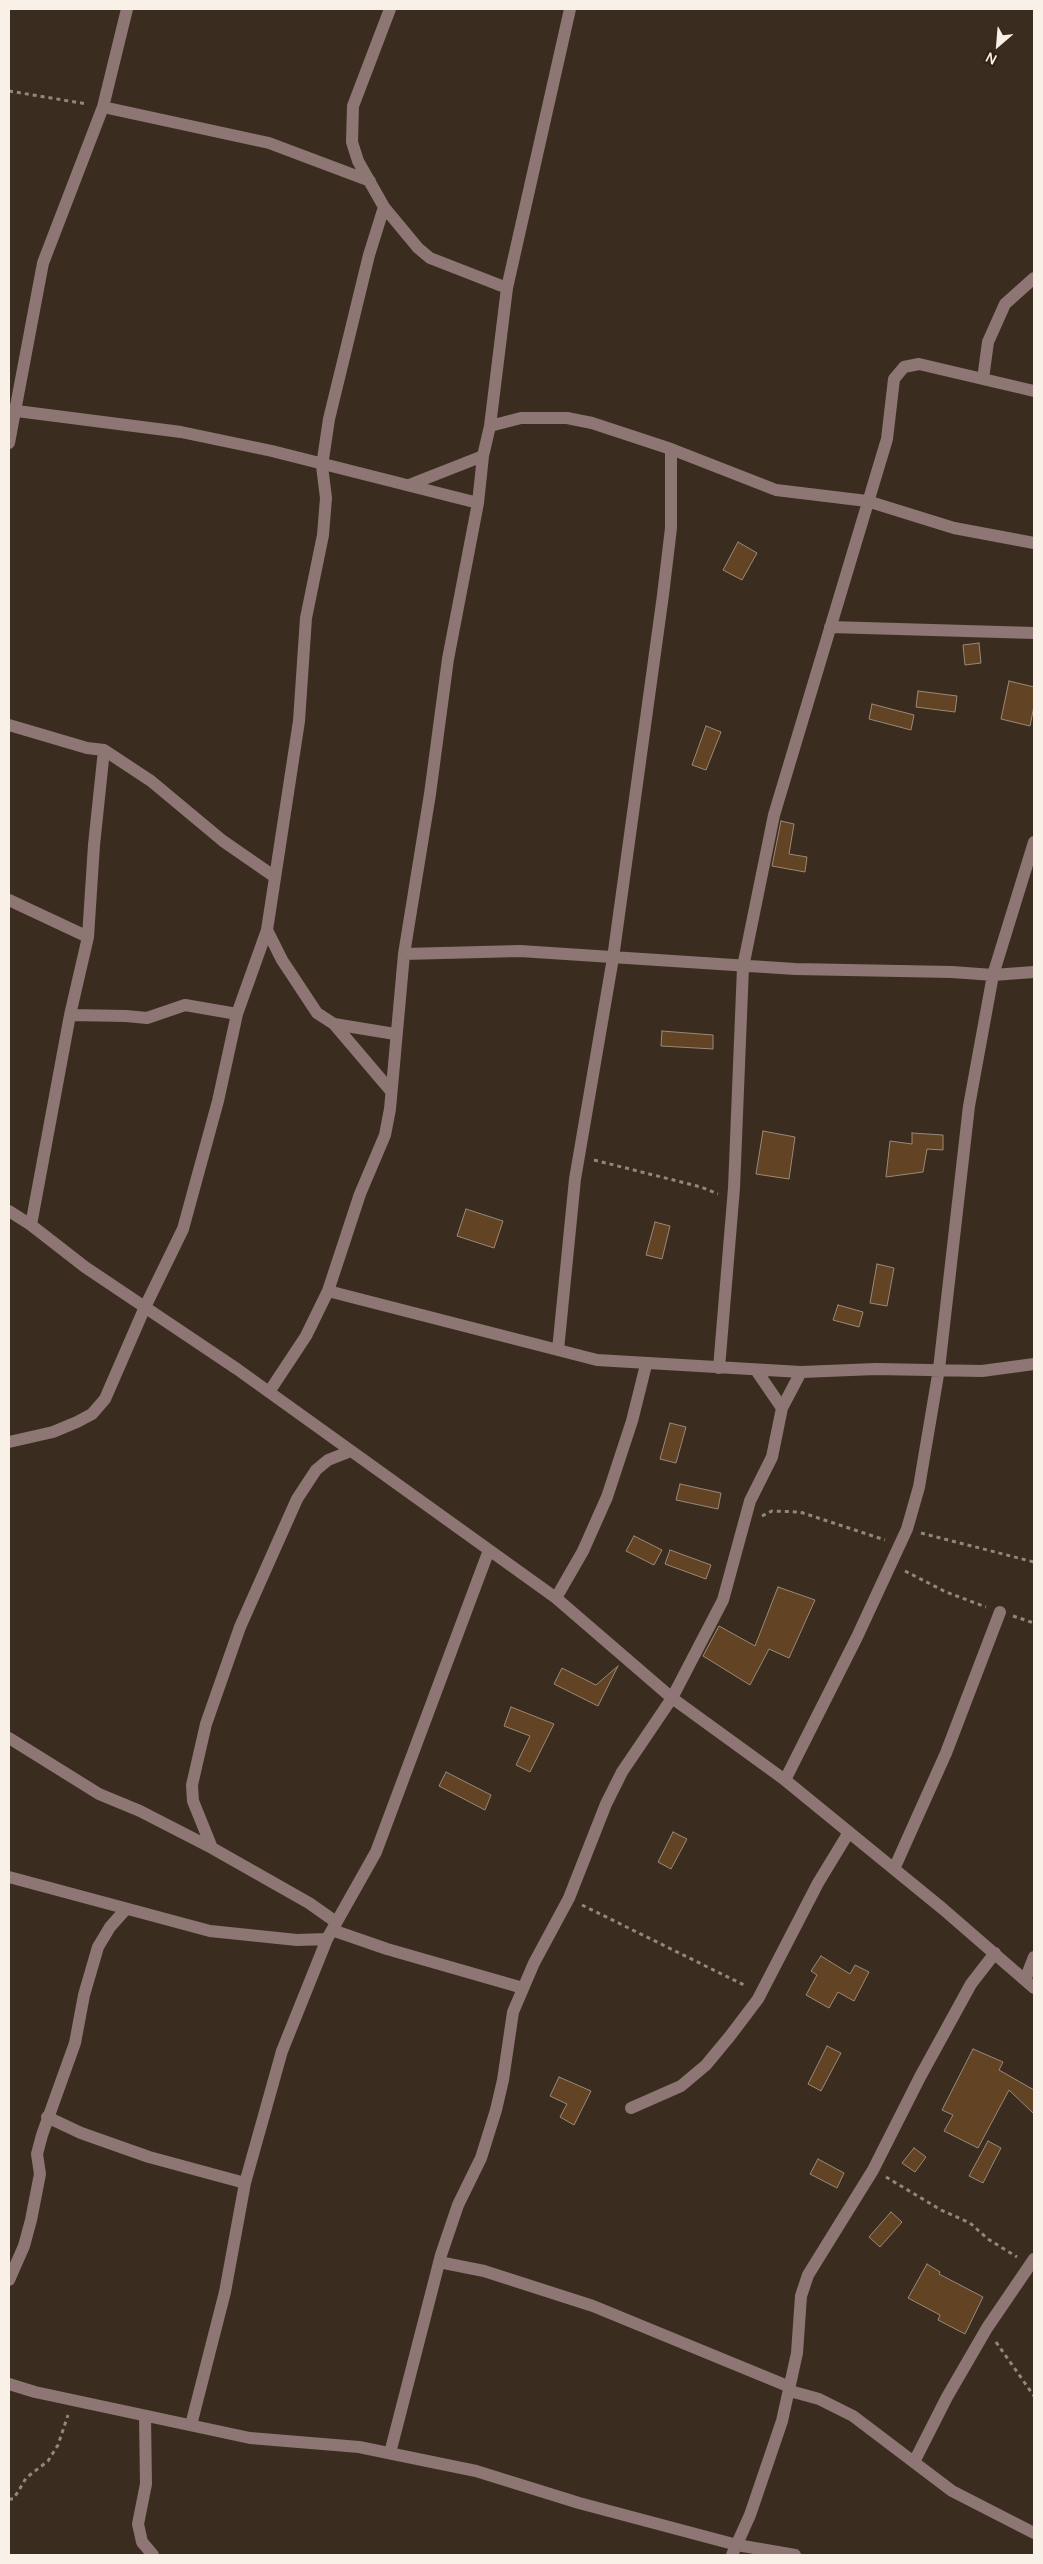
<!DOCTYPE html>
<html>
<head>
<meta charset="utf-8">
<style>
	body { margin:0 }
	#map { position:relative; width:1043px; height:2564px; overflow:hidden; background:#3a2d1f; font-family:Manrope,sans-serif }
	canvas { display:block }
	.frame { position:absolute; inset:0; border:10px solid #f9f0e7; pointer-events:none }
	.north { position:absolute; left:973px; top:20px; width:50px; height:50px; -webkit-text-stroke:4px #302315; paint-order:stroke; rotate:207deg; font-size:14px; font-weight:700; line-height:20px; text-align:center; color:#f9f0e7 }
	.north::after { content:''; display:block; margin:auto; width:18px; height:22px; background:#f9f0e7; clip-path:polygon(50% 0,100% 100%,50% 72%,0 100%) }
</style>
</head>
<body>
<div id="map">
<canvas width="1043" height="2564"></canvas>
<div class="frame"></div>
<div class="north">N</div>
</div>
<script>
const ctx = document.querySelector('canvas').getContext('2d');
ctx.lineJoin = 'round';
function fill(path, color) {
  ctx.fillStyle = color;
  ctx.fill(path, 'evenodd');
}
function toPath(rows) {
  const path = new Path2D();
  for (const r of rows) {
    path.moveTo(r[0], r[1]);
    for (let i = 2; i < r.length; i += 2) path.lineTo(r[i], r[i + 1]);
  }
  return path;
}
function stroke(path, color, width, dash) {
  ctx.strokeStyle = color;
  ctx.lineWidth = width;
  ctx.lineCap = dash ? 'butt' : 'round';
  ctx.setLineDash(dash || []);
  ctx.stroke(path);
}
const building = toPath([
	[738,542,757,553,742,580,723,570,738,542],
	[979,643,981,663,965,665,963,645,979,643],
	[1009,681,1034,687,1034,706,1030,726,1001,719,1009,681],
	[918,691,957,696,955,712,916,707,918,691],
	[872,704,914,715,911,730,869,719,872,704],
	[706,726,721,732,706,770,692,765,706,726],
	[781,821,794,824,789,854,807,857,805,872,772,866,781,821],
	[662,1031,713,1035,713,1049,661,1046,662,1031],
	[763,1131,795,1137,789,1179,756,1174,763,1131],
	[912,1133,943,1135,943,1150,927,1149,923,1172,886,1177,890,1141,912,1144,912,1133],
	[466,1209,503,1221,494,1248,457,1236,466,1209],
	[655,1222,670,1226,662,1259,646,1255,655,1222],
	[877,1264,894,1268,887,1306,870,1303,877,1264],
	[838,1305,863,1312,859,1327,833,1320,838,1305],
	[670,1423,686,1427,676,1463,660,1459,670,1423],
	[680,1484,721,1493,718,1509,676,1500,680,1484],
	[634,1536,662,1550,654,1565,626,1551,634,1536],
	[670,1550,711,1565,706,1579,665,1564,670,1550],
	[778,1587,815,1600,789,1658,769,1649,750,1685,703,1656,719,1626,755,1646,778,1587],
	[618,1666,598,1706,554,1684,562,1668,596,1685,618,1666],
	[511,1707,554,1724,530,1772,516,1765,530,1736,504,1726,511,1707],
	[446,1772,491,1795,485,1810,439,1786,446,1772],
	[673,1832,687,1839,671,1869,658,1862,673,1832],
	[821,1956,850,1974,855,1965,869,1972,854,2001,838,1992,829,2008,806,1995,817,1975,811,1971,821,1956],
	[827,2046,841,2053,821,2091,808,2084,827,2046],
	[973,2049,1003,2062,999,2070,1034,2090,1034,2114,1009,2090,978,2148,944,2131,953,2115,942,2110,973,2049],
	[559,2077,591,2091,574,2125,560,2117,567,2104,550,2096,559,2077],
	[988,2141,1001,2148,983,2183,969,2176,988,2141],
	[914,2148,926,2157,915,2172,902,2163,914,2148],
	[818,2159,844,2173,837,2188,810,2174,818,2159],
	[891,2212,902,2222,880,2247,869,2237,891,2212],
	[927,2264,940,2272,939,2274,983,2297,965,2334,938,2320,940,2315,908,2298,927,2264]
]);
fill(building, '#624323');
stroke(building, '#9a897a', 1);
stroke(toPath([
	[9,91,87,104],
	[594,1160,701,1187,718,1194],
	[762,1516,772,1511,800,1512,885,1540],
	[921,1533,1034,1562],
	[905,1571,946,1592,986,1607],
	[1013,1616,1034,1623],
	[582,1905,746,1986],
	[886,2177,941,2210,970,2223,988,2239,1017,2257],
	[996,2342,1034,2396],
	[9,2499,13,2499,18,2492,26,2478,48,2461,58,2445,68,2415]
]), '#92877b', 3, [4, 4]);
stroke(toPath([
	[390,9,353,106,352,142,358,161,384,207,418,248,430,258,507,288],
	[103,107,269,143,370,181],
	[983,379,988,342,1005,304,1034,278],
	[9,410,181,432,272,451,478,503],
	[490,426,521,418,567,418,592,423,671,449,776,490,867,501,954,528,1034,543],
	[9,443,43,263,103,107,127,9],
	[409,485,483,456],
	[830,627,1034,633],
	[9,725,87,748,104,750,151,781,223,841,275,877],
	[9,900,88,937],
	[267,930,282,960,317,1013,334,1024,395,1034],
	[404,954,520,951,795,969,952,972,993,975,1034,972],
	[70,1015,126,1016,147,1018,185,1005,237,1014],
	[334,1024,391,1091],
	[9,1211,31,1225,85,1267,237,1369,556,1598,672,1698,785,1780,943,1909,1034,1988],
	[31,1225,70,1015,88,937,94,845,104,750],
	[328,1291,597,1360,801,1372,876,1369,982,1371,1034,1364],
	[558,1350,575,1179,613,958,663,595,671,528,671,449],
	[719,1368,734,1188,743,967,774,815,887,439,894,379,904,367,919,364,1034,391],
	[269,1392,306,1336,328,1291,360,1194,385,1135,390,1109,404,954,430,794,448,659,478,503,483,456,490,426,507,288,570,9],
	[782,1408,801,1372],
	[9,1442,53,1432,77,1422,92,1414,105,1399,145,1307,183,1229,218,1101,237,1014,267,930,299,721,306,618,323,535,326,498,322,466,329,419,369,255,384,207],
	[556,1598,583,1551,607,1497,632,1421,646,1365],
	[9,1738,99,1794,140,1811,212,1848,309,1903,336,1922],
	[785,1780,857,1637,907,1529,919,1487,939,1369,969,1106,993,975,1034,842],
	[212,1848,193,1801,192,1785,206,1724,240,1627,297,1499,316,1470,328,1460,351,1451],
	[894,1869,946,1753,1000,1612],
	[9,1877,210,1931,297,1940,327,1939],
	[332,1930,387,1949,523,1988],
	[1025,1980,1034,1957],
	[631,2108,681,2086,706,2065,730,2036,758,1999,818,1883,849,1832],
	[47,2117,81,2133,149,2157,245,2183],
	[439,2262,484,2271,593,2306,790,2387],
	[9,2280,24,2246,31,2220,40,2174,37,2154,42,2135,75,2043,84,1995,98,1947,110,1927,126,1909],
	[9,2384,35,2392,250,2438,359,2447,476,2471,579,2503,737,2545,795,2555],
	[790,2391,819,2399,853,2416,952,2491,1034,2533],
	[145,2416,146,2484,138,2524,142,2542,153,2555],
	[191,2425,225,2292,245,2183,282,2051,327,1939,376,1852,489,1550],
	[390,2453,441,2255,458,2205,481,2158,496,2110,503,2080,513,2012,534,1963,569,1898,606,1804,622,1772,672,1698,723,1600,750,1501,772,1457,782,1408,756,1370],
	[914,2462,947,2397,987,2328,1034,2259],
	[732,2555,750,2515,782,2421,797,2353,801,2296,808,2275,873,2170,920,2077,971,1984,995,1953]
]), '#8d7674', 12);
</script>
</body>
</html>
